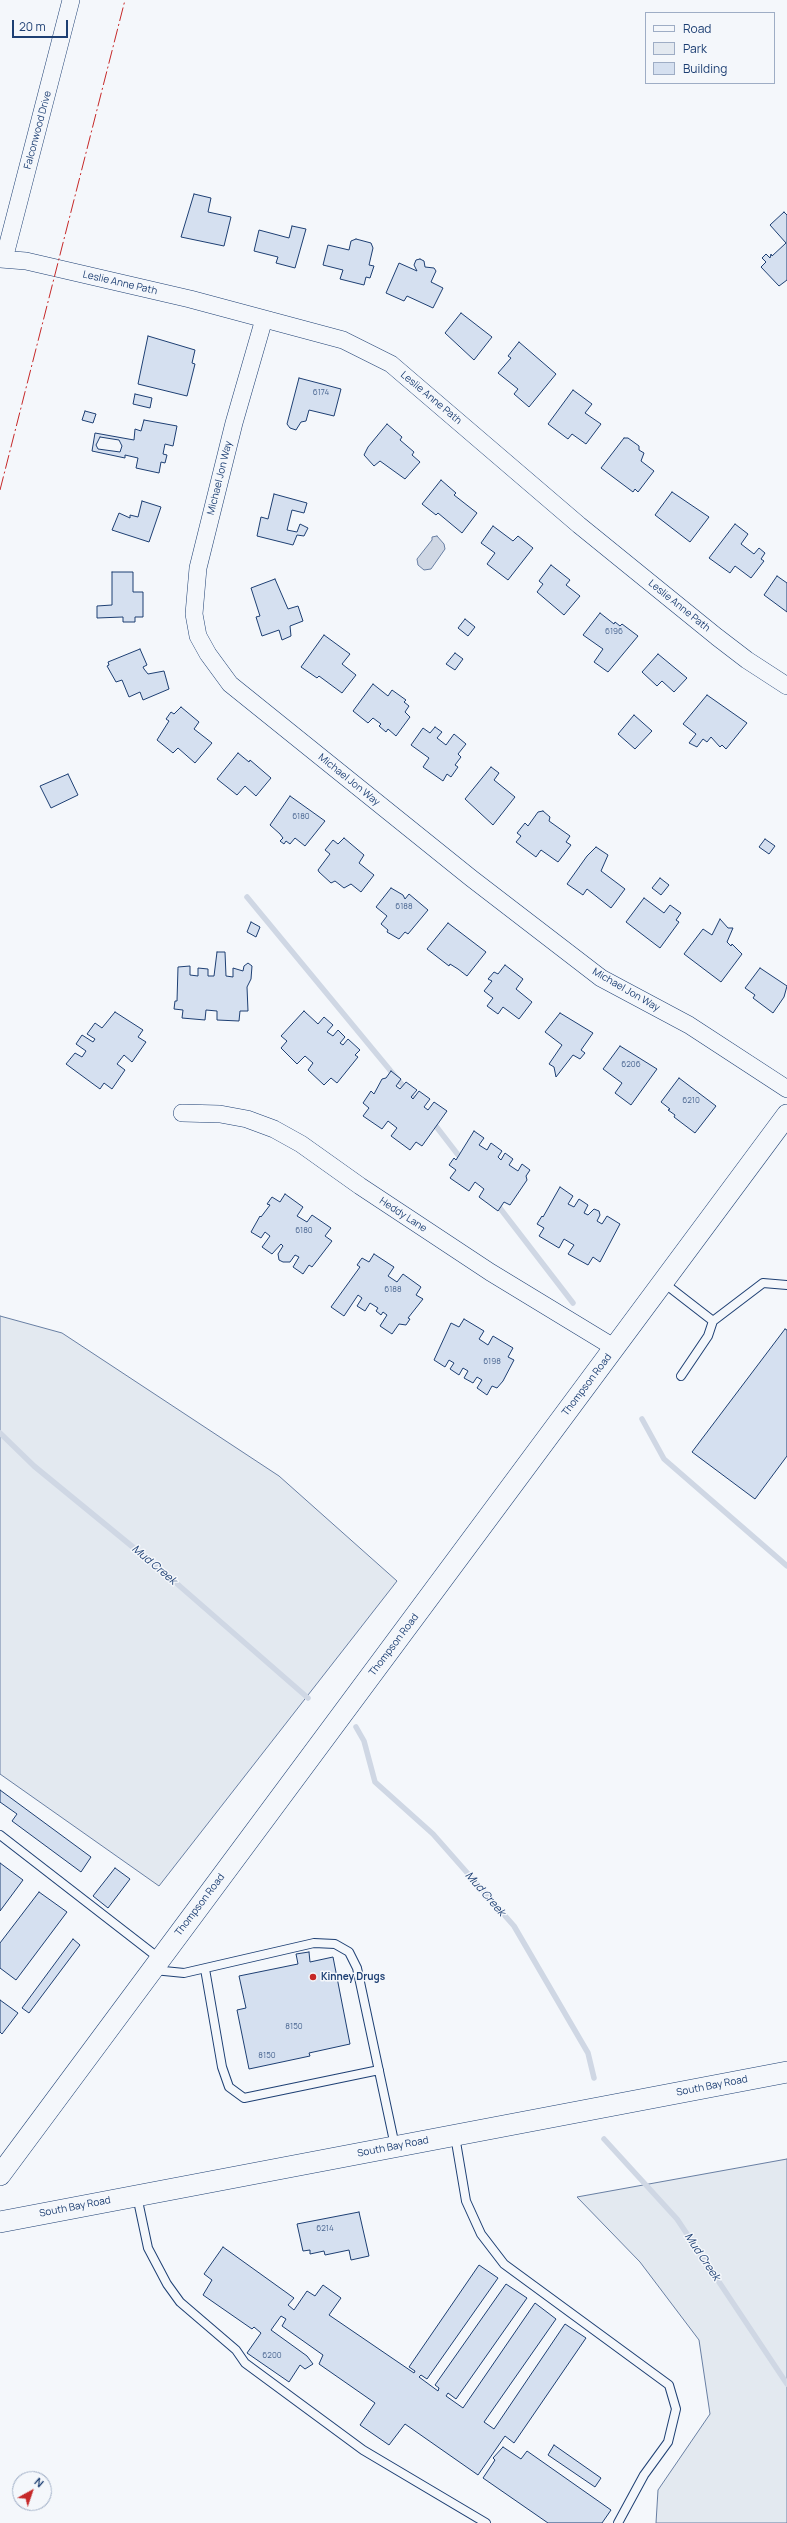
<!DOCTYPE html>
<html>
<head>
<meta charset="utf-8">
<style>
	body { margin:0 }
	#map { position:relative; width:787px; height:2523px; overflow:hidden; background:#f4f7fb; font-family:Manrope,sans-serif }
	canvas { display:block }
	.legend { position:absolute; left:645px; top:12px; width:130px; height:72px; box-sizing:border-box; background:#f4f7fb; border:1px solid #9eadc5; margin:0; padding:5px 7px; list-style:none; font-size:12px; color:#1d3f73 }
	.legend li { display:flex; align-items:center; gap:8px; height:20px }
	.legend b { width:20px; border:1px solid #9eadc5 }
	.north { position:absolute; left:12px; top:2471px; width:40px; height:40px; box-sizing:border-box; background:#f4f7fb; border:1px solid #9eadc5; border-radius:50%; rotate:40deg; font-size:11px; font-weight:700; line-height:16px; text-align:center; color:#1d3f73 }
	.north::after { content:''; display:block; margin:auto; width:14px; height:18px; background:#c62828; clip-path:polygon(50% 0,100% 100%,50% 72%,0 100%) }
	.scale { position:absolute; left:12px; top:20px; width:56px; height:18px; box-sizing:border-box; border:2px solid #1d3f73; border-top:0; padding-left:5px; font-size:12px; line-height:14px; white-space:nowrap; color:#1d3f73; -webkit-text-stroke:3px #f4f7fb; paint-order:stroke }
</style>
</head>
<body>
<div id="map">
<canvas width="787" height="2523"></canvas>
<ul class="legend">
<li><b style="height:5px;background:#f4f7fb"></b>Road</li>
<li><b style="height:11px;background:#e3e9f0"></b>Park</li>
<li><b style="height:11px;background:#d5e0f0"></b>Building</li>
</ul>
<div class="north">N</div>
<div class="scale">20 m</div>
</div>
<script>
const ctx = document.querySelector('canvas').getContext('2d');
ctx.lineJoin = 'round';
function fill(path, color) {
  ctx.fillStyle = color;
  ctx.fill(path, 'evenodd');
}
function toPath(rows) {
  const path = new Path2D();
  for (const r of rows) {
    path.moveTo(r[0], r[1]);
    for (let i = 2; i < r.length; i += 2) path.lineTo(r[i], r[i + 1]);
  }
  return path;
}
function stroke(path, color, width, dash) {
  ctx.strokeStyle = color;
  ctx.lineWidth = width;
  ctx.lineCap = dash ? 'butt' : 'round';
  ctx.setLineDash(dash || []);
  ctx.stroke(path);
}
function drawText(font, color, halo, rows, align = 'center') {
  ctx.font = font + ' Manrope,sans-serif';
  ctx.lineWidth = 3;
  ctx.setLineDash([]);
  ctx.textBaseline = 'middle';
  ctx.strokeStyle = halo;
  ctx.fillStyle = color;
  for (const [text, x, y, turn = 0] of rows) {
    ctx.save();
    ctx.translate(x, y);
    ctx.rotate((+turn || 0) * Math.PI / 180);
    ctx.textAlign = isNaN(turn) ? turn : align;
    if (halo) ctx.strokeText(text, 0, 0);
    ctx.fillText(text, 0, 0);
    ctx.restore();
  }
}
const green = toPath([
	[0,1316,62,1333,279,1476,397,1581,159,1886,0,1774,0,1316],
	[787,2159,787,2523,656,2523,658,2490,710,2414,699,2340,640,2262,577,2197,787,2159]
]);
fill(green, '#e3e9f0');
stroke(green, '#687fa3', 1);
const water = toPath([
	[437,536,444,544,445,549,431,569,424,570,418,565,417,559,432,540,432,537,437,536]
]);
fill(water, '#cfd7e4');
stroke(water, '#687fa3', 1);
stroke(toPath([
	[247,897,418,1104],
	[432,1121,462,1160],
	[496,1203,573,1303],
	[642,1419,664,1459,787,1566],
	[0,1433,34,1466,167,1575,308,1698],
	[356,1727,364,1741,375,1782,433,1834,514,1926,588,2053,594,2078],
	[604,2139,677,2219,787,2384]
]), '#cfd7e4', 5.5);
const building = toPath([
	[194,194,211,198,208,212,231,217,224,246,181,237,194,194],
	[784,212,787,215,787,280,779,286,761,267,766,262,762,258,766,254,770,258,771,254,772,256,786,243,770,225,784,212],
	[292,226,306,229,295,268,276,263,278,257,254,251,259,230,289,238,292,226],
	[356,239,371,243,373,248,369,265,374,266,370,278,366,277,364,285,340,279,343,270,323,265,328,245,349,250,351,241,356,239],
	[420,259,424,261,425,267,434,268,436,271,431,282,443,288,433,308,407,296,404,301,386,293,399,263,417,271,414,265,416,260,420,259],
	[461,313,492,337,474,360,445,333,461,313],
	[148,336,195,350,192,363,195,364,187,396,138,384,148,336],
	[519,342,556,374,529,407,514,394,518,389,498,373,511,358,508,356,519,342],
	[299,378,341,389,334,416,309,410,306,421,301,422,296,430,290,428,287,424,299,378],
	[573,390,592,404,585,413,601,424,586,444,572,434,568,439,548,424,573,390],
	[135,394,152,398,150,408,133,404,135,394],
	[85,411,96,414,93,423,82,420,85,411],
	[144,420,177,426,173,446,165,444,163,454,167,455,165,463,161,462,159,473,136,468,138,458,125,455,125,458,92,451,95,433,134,440,135,429,141,431,144,420],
	[100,437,119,440,122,446,120,452,98,449,96,445,100,437],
	[387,424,402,437,400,440,414,452,412,455,420,462,405,479,380,461,374,466,364,455,368,447,387,424],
	[624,438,628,438,639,446,639,450,644,453,641,461,654,471,638,492,635,489,633,492,601,468,624,438],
	[441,480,456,493,454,495,477,513,462,533,438,513,436,515,422,504,441,480],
	[672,492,709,517,690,542,655,515,672,492],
	[274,494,307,503,304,513,292,510,287,530,297,532,300,524,308,528,304,536,297,535,293,545,257,536,261,517,268,519,274,494],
	[142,501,161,507,149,542,112,530,119,513,130,518,130,515,138,517,142,501],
	[735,524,748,534,741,544,754,554,759,548,765,553,761,559,764,561,751,578,735,566,730,573,709,558,735,524],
	[493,526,513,541,518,536,533,548,508,580,487,564,495,553,481,543,493,526],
	[551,565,570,580,566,585,580,596,564,615,537,592,543,584,539,581,551,565],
	[112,572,133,572,133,592,143,592,143,617,135,617,135,622,123,622,123,617,97,618,97,606,112,605,112,572],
	[777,576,787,583,787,612,764,595,777,576],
	[275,579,288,609,298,606,303,621,290,626,291,636,282,640,279,630,262,636,256,617,260,616,251,588,275,579],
	[600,613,614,624,615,622,620,626,622,624,638,636,608,672,594,662,603,649,583,635,600,613],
	[465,619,475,627,468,636,458,628,465,619],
	[324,635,350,654,342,664,356,675,342,693,319,676,317,678,301,667,324,635],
	[140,649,147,665,143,667,144,669,148,674,164,671,169,689,143,700,140,692,129,697,122,680,116,682,107,666,109,665,108,662,140,649],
	[455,653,463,659,455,670,446,664,455,653],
	[658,654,687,678,674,692,662,681,657,686,642,672,658,654],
	[373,684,388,696,392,690,406,700,404,702,409,706,405,712,410,717,396,736,388,729,386,732,379,726,381,724,373,718,368,723,353,711,373,684],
	[707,695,747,723,726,749,722,745,720,747,711,737,707,742,703,739,697,747,689,743,696,734,683,724,707,695],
	[181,707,199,722,194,729,212,743,195,763,178,748,173,753,157,740,169,721,166,719,171,712,174,714,181,707],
	[634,715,652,731,635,749,618,734,634,715],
	[435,727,442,732,437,738,446,745,454,734,466,744,458,754,461,757,455,765,458,767,451,777,447,774,443,781,423,767,429,758,411,745,423,728,430,733,435,727],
	[238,753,249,762,250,760,271,778,256,796,245,786,237,795,217,779,238,753],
	[491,767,499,773,494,780,515,797,493,825,465,799,491,767],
	[68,774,78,795,51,808,40,786,68,774],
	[290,796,325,821,305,846,295,838,290,844,286,841,284,844,280,841,283,838,280,834,270,825,290,796],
	[543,811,550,817,549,821,570,836,566,842,571,845,558,862,541,850,536,857,516,842,521,836,517,833,525,823,528,826,538,812,543,811],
	[344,838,364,855,359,863,374,875,361,892,351,884,344,888,335,881,331,883,319,872,318,870,330,854,325,850,333,840,338,844,344,838],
	[765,839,775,846,769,854,759,847,765,839],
	[596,847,608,855,601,871,625,889,611,908,587,889,583,895,567,884,587,856,596,847],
	[660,878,669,885,661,895,652,888,660,878],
	[391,888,403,895,405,899,409,894,428,910,408,934,405,932,399,939,387,932,388,930,381,924,387,916,376,907,391,888],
	[644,898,664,913,670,905,681,913,676,920,679,922,660,948,626,922,644,898],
	[720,919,728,928,733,928,727,942,731,946,732,944,742,954,721,982,684,954,703,929,712,935,720,919],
	[251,922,260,927,256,937,247,932,251,922],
	[448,923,486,952,467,976,458,969,450,964,449,966,427,949,448,923],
	[217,952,225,952,226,976,233,977,233,968,243,971,244,966,248,963,252,966,251,979,247,987,248,1011,240,1011,239,1021,217,1020,217,1011,206,1010,205,1020,182,1018,183,1010,174,1009,175,1001,177,1001,178,967,190,966,190,975,198,976,198,968,208,969,208,976,214,976,217,952],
	[505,965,523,979,516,989,532,1002,519,1019,503,1007,498,1014,487,1006,493,998,484,991,492,981,488,979,494,972,498,974,505,965],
	[760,968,787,986,784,997,773,1013,753,998,755,995,745,988,760,968],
	[304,1011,318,1024,324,1017,333,1025,327,1032,333,1036,338,1030,345,1037,340,1043,343,1045,348,1039,360,1050,355,1055,358,1057,337,1083,331,1078,324,1085,308,1070,313,1063,305,1056,297,1064,281,1048,287,1041,281,1036,304,1011],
	[115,1012,143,1030,138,1037,146,1042,132,1062,124,1055,117,1064,125,1070,112,1089,104,1083,100,1089,66,1064,75,1053,82,1057,86,1051,76,1044,82,1035,93,1042,95,1039,87,1034,95,1023,102,1028,115,1012],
	[560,1013,593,1033,581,1050,585,1053,580,1059,573,1055,556,1077,554,1067,549,1064,562,1045,545,1032,560,1013],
	[620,1046,657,1069,631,1105,615,1093,622,1083,603,1069,620,1046],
	[391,1071,401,1079,396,1086,400,1089,406,1082,417,1090,411,1097,413,1099,419,1091,430,1099,424,1107,428,1110,434,1102,447,1111,422,1146,416,1142,410,1150,391,1136,397,1128,388,1121,382,1129,363,1116,369,1108,363,1103,371,1091,374,1094,382,1079,386,1078,391,1071],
	[679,1078,716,1106,695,1133,674,1117,675,1115,668,1110,670,1109,661,1102,679,1078],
	[474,1131,484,1138,479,1145,487,1150,491,1143,502,1151,498,1157,501,1160,505,1153,513,1159,509,1165,518,1171,522,1164,530,1170,526,1176,527,1180,510,1205,504,1202,498,1211,479,1197,484,1189,475,1182,469,1191,450,1178,456,1170,449,1165,454,1158,456,1160,474,1131],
	[560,1187,573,1196,568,1204,574,1207,579,1199,588,1205,584,1213,588,1215,594,1209,599,1211,600,1215,597,1221,602,1224,607,1216,620,1224,600,1262,593,1257,588,1265,568,1254,574,1245,564,1239,559,1248,539,1236,544,1228,537,1224,542,1216,543,1217,560,1187],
	[285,1194,303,1207,297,1216,307,1222,312,1215,331,1228,325,1236,332,1241,312,1267,309,1265,303,1274,293,1267,299,1257,295,1255,290,1262,283,1262,279,1260,278,1254,283,1246,281,1244,272,1254,262,1247,270,1236,265,1232,261,1238,251,1232,260,1216,261,1217,270,1205,267,1204,272,1197,280,1202,285,1194],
	[374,1254,394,1267,388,1276,397,1282,403,1274,421,1287,416,1295,423,1299,408,1318,410,1319,406,1325,399,1324,392,1334,380,1326,387,1315,383,1312,381,1315,376,1311,378,1308,370,1303,365,1311,357,1306,362,1298,358,1295,344,1316,331,1307,360,1267,357,1265,362,1258,369,1262,374,1254],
	[464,1319,484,1331,479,1339,488,1345,493,1336,513,1348,508,1357,514,1360,503,1381,497,1388,492,1386,487,1395,477,1388,482,1380,477,1377,473,1383,464,1378,468,1371,463,1368,459,1375,450,1369,454,1363,449,1360,445,1367,434,1360,451,1323,459,1327,464,1319],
	[785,1329,787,1330,787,1456,755,1499,692,1452,785,1329],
	[0,1790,91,1857,81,1872,12,1821,17,1814,0,1802,0,1790],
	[0,1863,23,1880,0,1911,0,1863],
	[115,1868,130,1879,108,1908,93,1896,115,1868],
	[39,1892,67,1912,16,1980,0,1968,0,1943,39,1892],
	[73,1939,80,1945,29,2013,22,2008,73,1939],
	[309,1952,310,1962,333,1957,350,2044,309,2053,310,2056,249,2069,237,2010,246,2008,239,1976,298,1964,296,1954,309,1952],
	[0,2000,18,2013,2,2034,0,2032,0,2000],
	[359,2212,369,2256,351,2260,349,2250,325,2255,324,2251,310,2254,310,2250,303,2251,297,2224,359,2212],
	[223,2247,294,2298,288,2305,294,2310,307,2291,315,2296,323,2285,341,2298,329,2315,414,2373,415,2371,409,2367,479,2265,498,2278,427,2379,421,2375,419,2377,438,2391,439,2388,435,2385,506,2284,527,2298,456,2399,448,2393,446,2396,463,2408,535,2303,556,2319,484,2422,494,2429,565,2324,586,2338,514,2443,505,2436,478,2475,405,2424,389,2445,360,2425,375,2403,319,2364,323,2355,282,2326,286,2319,281,2316,271,2330,307,2356,313,2364,305,2369,300,2365,289,2382,247,2353,261,2333,254,2327,252,2329,203,2295,212,2280,204,2274,223,2247],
	[554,2445,601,2478,595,2487,548,2455,554,2445],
	[503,2447,521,2459,527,2451,611,2510,602,2523,548,2523,483,2478,495,2460,493,2458,503,2447]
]);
fill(building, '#d5e0f0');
stroke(building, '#1d3f73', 1);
const service = toPath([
	[664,1283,713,1321,763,1283,787,1285],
	[681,1376,708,1336,713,1321],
	[0,1835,160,1959],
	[205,1969,222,2067,229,2087,244,2098,379,2070],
	[154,1970,184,1973,314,1943,335,1944,349,1952,357,1968,395,2146],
	[455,2136,466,2201,481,2234,504,2264,669,2385,676,2409,668,2442,644,2475,618,2523],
	[137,2196,148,2248,167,2284,180,2302,236,2350,245,2363,363,2450,486,2523]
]);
const minor = toPath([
	[0,259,26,261,190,299,343,340,391,364,579,525,717,637,747,660,787,686],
	[4,259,71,0],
	[264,319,234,423,198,568,194,614,198,636,208,654,230,684,471,878,601,978,689,1025,787,1089],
	[182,1113,220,1114,247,1119,274,1129,301,1144,360,1186,490,1272,615,1348]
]);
const tertiary = toPath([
	[0,2175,787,1115],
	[0,2222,787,2072]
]);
stroke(service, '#1d3f73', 10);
stroke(minor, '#1d3f73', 18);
stroke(tertiary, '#1d3f73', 22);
stroke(service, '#f4f7fb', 8);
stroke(minor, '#f4f7fb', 17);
stroke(tertiary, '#f4f7fb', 21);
stroke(toPath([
	[0,490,125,0]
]), '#c62828', 1, [14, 3, 2, 3]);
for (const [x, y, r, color] of [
	[313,1977,4,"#c62828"]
]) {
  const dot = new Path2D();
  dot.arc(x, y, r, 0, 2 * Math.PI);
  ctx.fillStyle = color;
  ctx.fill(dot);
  stroke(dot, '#f4f7fb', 1.5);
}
drawText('8px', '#4b6792', null, [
	["6174",321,393],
	["6196",614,632],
	["6180",301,817],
	["6188",404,907],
	["6206",631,1065],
	["6210",691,1101],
	["6180",304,1231],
	["6188",393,1290],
	["6198",492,1362],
	["8150",294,2027],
	["8150",267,2056],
	["6214",325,2229],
	["6200",272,2356]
]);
drawText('10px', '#1d3f73', '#f4f7fb', [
	["Falconwood Drive",38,130,-75],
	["Leslie Anne Path",120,283,13],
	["Leslie Anne Path",431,398,40],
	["Michael Jon Way",220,478,-76],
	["Leslie Anne Path",679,606,39],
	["Michael Jon Way",349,780,39],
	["Michael Jon Way",626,990,30],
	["Heddy Lane",403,1215,33],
	["Thompson Road",587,1385,-53],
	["Thompson Road",394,1645,-53],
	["Thompson Road",200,1905,-53],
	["South Bay Road",712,2086,-11],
	["South Bay Road",393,2147,-11],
	["South Bay Road",75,2207,-11]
]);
drawText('bold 10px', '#1d3f73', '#f4f7fb', [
	["Kinney Drugs",321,1977]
], 'left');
drawText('italic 11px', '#1d3f73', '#f4f7fb', [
	["Mud Creek",154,1565,40],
	["Mud Creek",485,1894,49],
	["Mud Creek",702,2257,56]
]);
</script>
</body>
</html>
